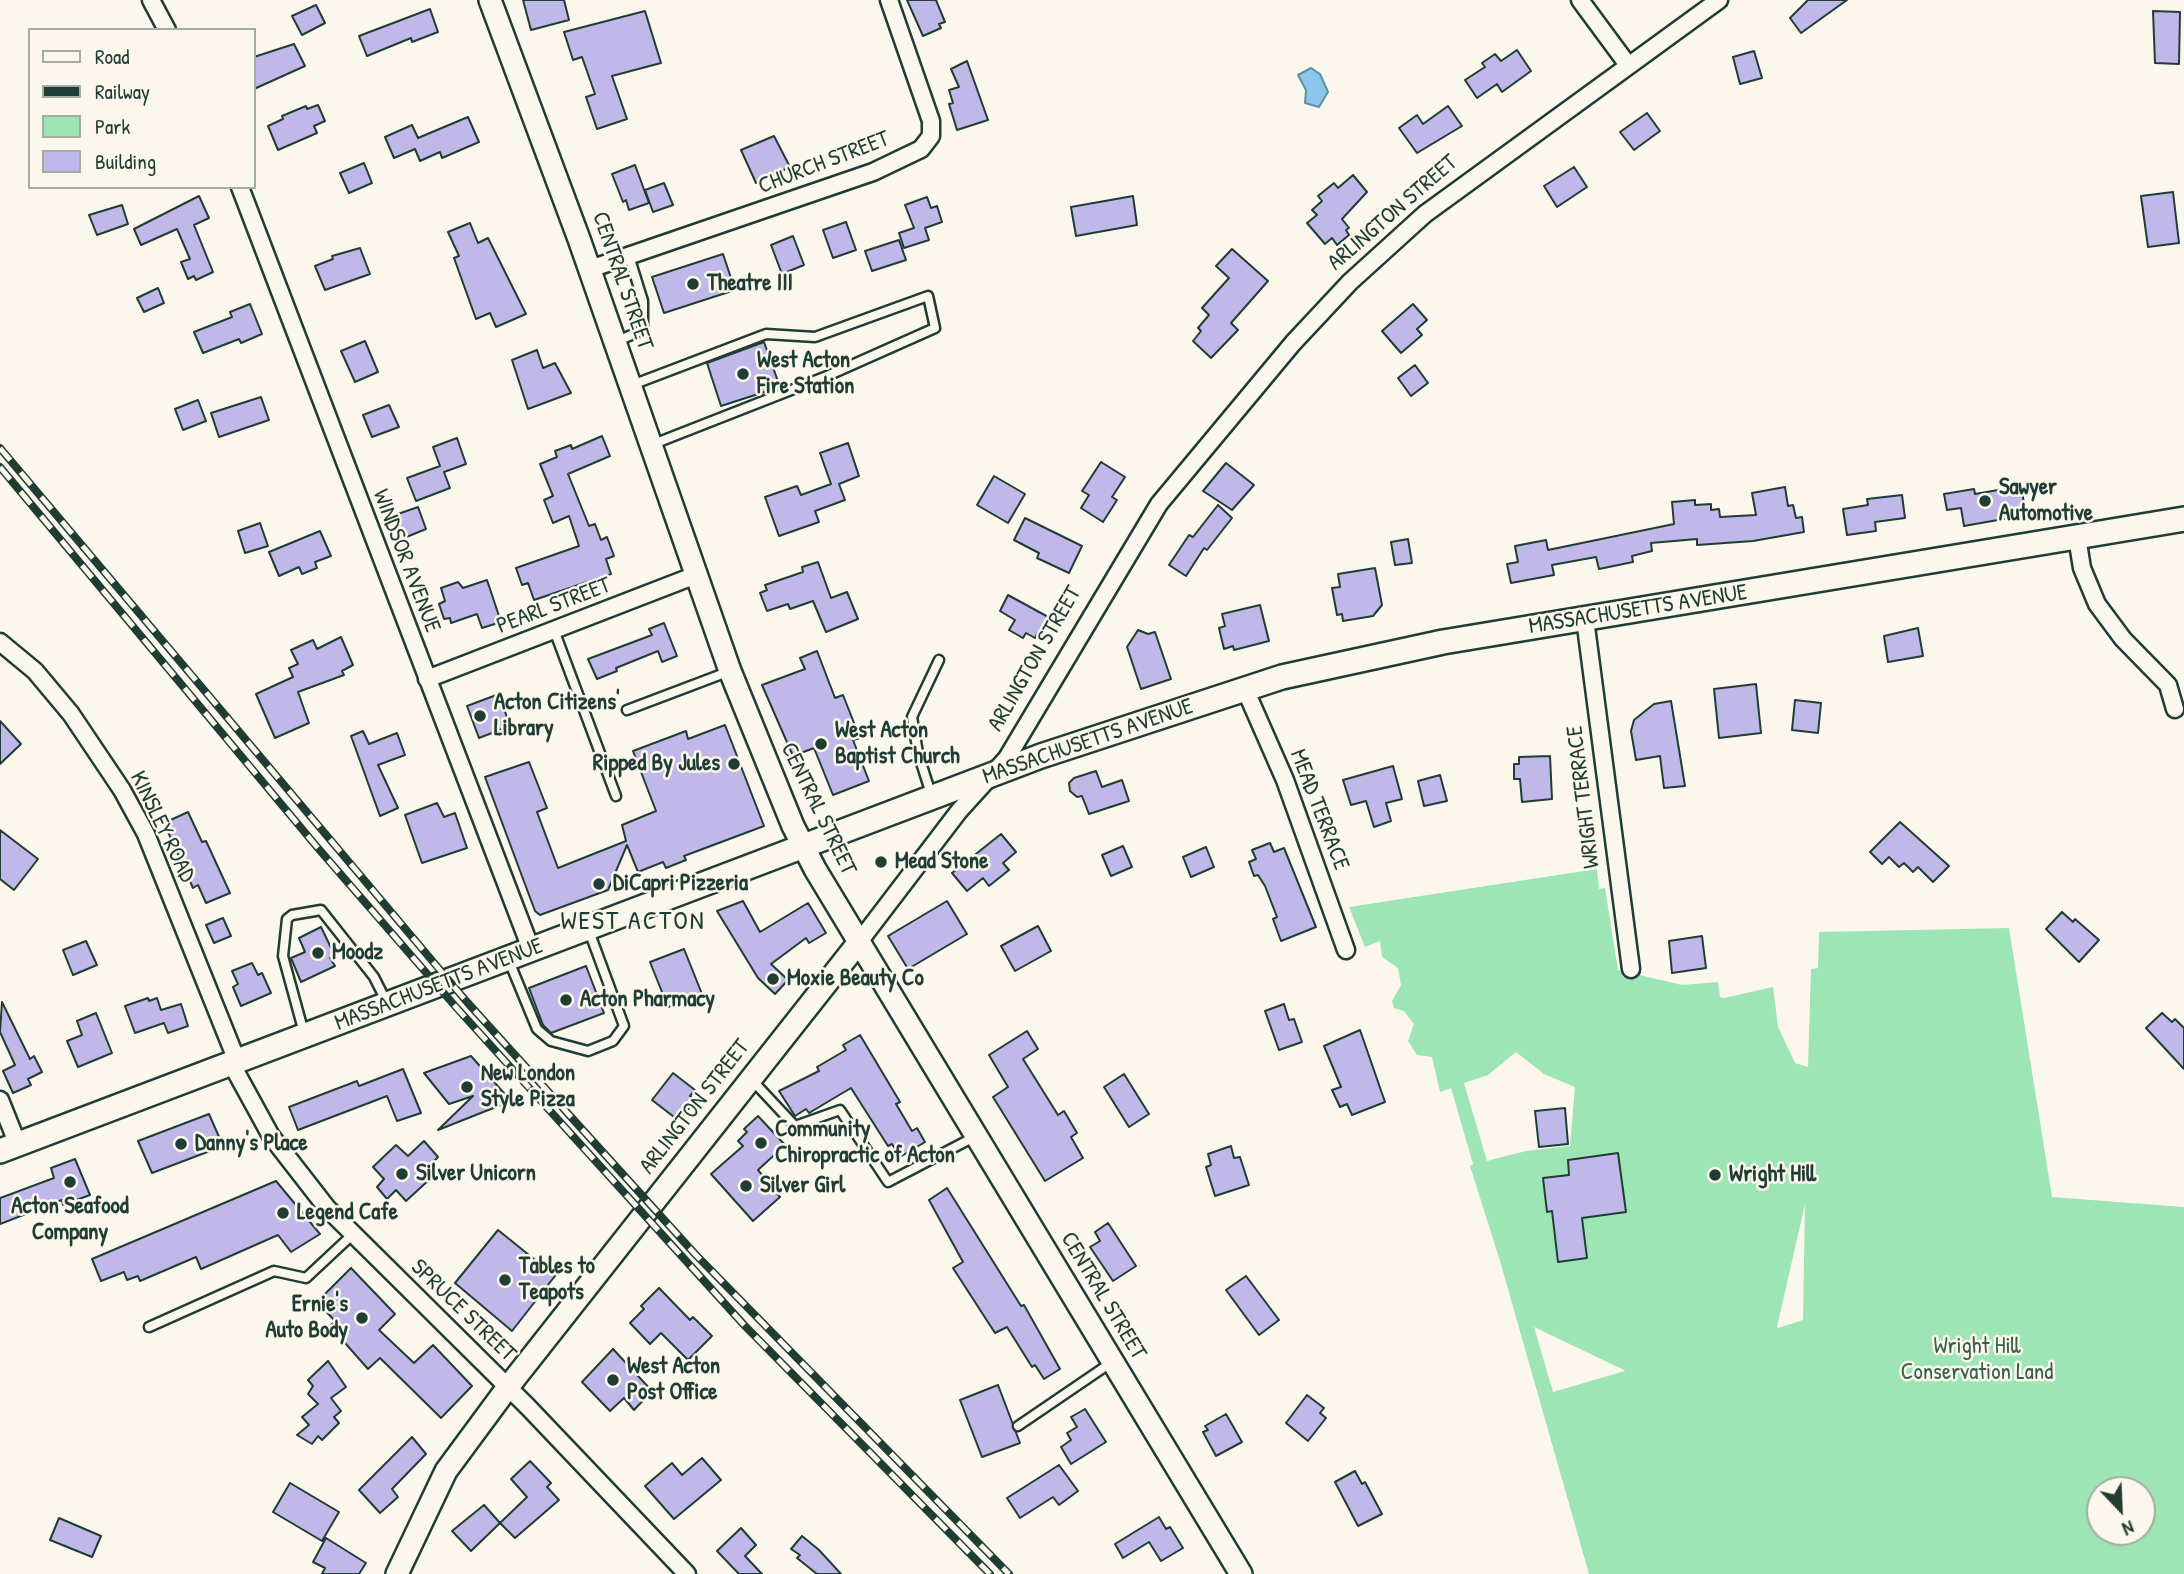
<!DOCTYPE html>
<html>
<head>
<meta charset="utf-8">
<style>
	body { margin:0 }
	#map { position:relative; width:2184px; height:1574px; overflow:hidden; background:#fbf7ec; font-family:"Patrick Hand",sans-serif }
	canvas { display:block }
	.legend { position:absolute; left:28px; top:28px; width:228px; height:161px; box-sizing:border-box; background:#fbf7ec; border:2px solid #a3ada2; margin:0; padding:9px 12px; list-style:none; font-size:21px; color:#1f3d34 }
	.legend li { display:flex; align-items:center; gap:14px; height:35px }
	.legend b { width:35px; border:2px solid #a3ada2 }
	.north { position:absolute; left:2086px; top:1476px; width:70px; height:70px; box-sizing:border-box; background:#fbf7ec; border:2px solid #a3ada2; border-radius:50%; rotate:157deg; font-size:19px; font-weight:700; line-height:28px; text-align:center; color:#1f3d34 }
	.north::after { content:''; display:block; margin:auto; width:24px; height:32px; background:#1f3d34; clip-path:polygon(50% 0,100% 100%,50% 72%,0 100%) }
</style>
</head>
<body>
<div id="map">
<canvas width="2184" height="1574"></canvas>
<ul class="legend">
<li><b style="height:9px;background:#fbf7ec"></b>Road</li>
<li><b style="height:9px;background:#1f3d34"></b>Railway</li>
<li><b style="height:19px;background:#9de5b4"></b>Park</li>
<li><b style="height:19px;background:#bfb8e9"></b>Building</li>
</ul>
<div class="north">N</div>
</div>
<script>
const ctx = document.querySelector('canvas').getContext('2d');
ctx.lineJoin = 'round';
function fill(path, color) {
  ctx.fillStyle = color;
  ctx.fill(path, 'evenodd');
}
function toPath(rows) {
  const path = new Path2D();
  for (const r of rows) {
    path.moveTo(r[0], r[1]);
    for (let i = 2; i < r.length; i += 2) path.lineTo(r[i], r[i + 1]);
  }
  return path;
}
function stroke(path, color, width, dash) {
  ctx.strokeStyle = color;
  ctx.lineWidth = width;
  ctx.lineCap = dash ? 'butt' : 'round';
  ctx.setLineDash(dash || []);
  ctx.stroke(path);
}
function drawText(font, color, halo, rows, align = 'center') {
  ctx.font = font + ' "Patrick Hand",sans-serif';
  ctx.lineWidth = 5;
  ctx.setLineDash([]);
  ctx.textBaseline = 'middle';
  ctx.strokeStyle = halo;
  ctx.fillStyle = color;
  for (const [text, x, y, turn = 0] of rows) {
    ctx.save();
    ctx.translate(x, y);
    ctx.rotate((+turn || 0) * Math.PI / 180);
    ctx.textAlign = isNaN(turn) ? turn : align;
    if (halo) ctx.strokeText(text, 0, 0);
    ctx.fillText(text, 0, 0);
    ctx.restore();
  }
}
fill(toPath([
	[1597,869,1599,889,1605,888,1618,970,1682,985,1718,982,1720,997,1724,998,1773,987,1778,1027,1795,1063,1808,1067,1811,969,1818,968,1819,932,2009,928,2052,1197,2184,1207,2184,1574,1589,1574,1500,1261,1470,1166,1473,1164,1451,1088,1440,1092,1432,1057,1417,1055,1408,1041,1414,1024,1404,1011,1394,1008,1392,1001,1401,985,1398,968,1382,957,1380,941,1365,947,1349,907],
	[1516,1052,1544,1074,1575,1087,1570,1146,1526,1151,1487,1161,1464,1083,1488,1075],
	[1805,1204,1803,1320,1778,1328,1777,1327],
	[1534,1327,1624,1370,1625,1371,1553,1392],
	[2100,1490,2142,1490,2142,1532,2100,1532]
]), '#9de5b4');
const water = toPath([
	[1311,68,1320,74,1328,92,1319,107,1305,103,1306,90,1298,75,1311,68]
]);
fill(water, '#8ac7eb');
stroke(water, '#5f90a2', 2);
const building = toPath([
	[523,0,564,0,569,20,531,30,523,0],
	[907,0,936,0,945,22,939,24,941,28,923,36,907,0],
	[1808,0,1847,0,1801,33,1790,18,1808,0],
	[316,5,325,23,302,35,292,16,316,5],
	[430,9,438,32,412,42,411,38,367,56,359,36,430,9],
	[645,11,661,63,612,76,627,119,597,129,586,97,595,94,582,57,573,60,564,32,645,11],
	[2153,11,2180,12,2179,64,2155,63,2153,11],
	[294,44,305,66,254,89,254,57,294,44],
	[1517,50,1531,71,1502,92,1497,84,1477,98,1465,80,1485,67,1482,63,1495,54,1501,61,1517,50],
	[1754,51,1762,78,1740,84,1733,57,1754,51],
	[967,61,988,120,957,130,949,104,953,103,949,90,959,87,951,69,967,61],
	[318,105,325,121,314,126,317,133,278,150,268,126,283,119,282,116,306,106,307,109,318,105],
	[1448,106,1462,126,1417,153,1399,128,1417,115,1423,124,1448,106],
	[1647,113,1660,131,1634,150,1620,132,1647,113],
	[468,117,479,142,442,158,440,152,420,161,415,149,394,158,385,137,412,125,418,138,468,117],
	[774,136,790,167,756,183,741,150,774,136],
	[364,163,372,183,349,193,340,173,364,163],
	[635,165,649,203,629,210,626,200,623,202,612,174,635,165],
	[1574,167,1587,187,1557,207,1544,186,1574,167],
	[1353,175,1367,192,1342,219,1349,228,1346,230,1349,235,1337,245,1332,238,1325,244,1307,223,1317,215,1312,210,1322,201,1318,196,1334,183,1338,188,1353,175],
	[664,183,673,205,653,212,645,190,664,183],
	[2173,192,2179,243,2148,247,2141,196,2173,192],
	[199,196,209,218,194,225,213,272,196,280,194,276,188,279,181,262,190,259,177,229,141,245,134,229,199,196],
	[1133,196,1137,225,1076,236,1071,207,1133,196],
	[927,197,931,208,937,206,942,222,925,228,929,240,904,248,899,233,914,228,905,205,927,197],
	[122,205,128,224,97,235,89,215,122,205],
	[846,222,856,250,833,258,823,230,846,222],
	[470,223,478,243,488,238,526,314,496,327,490,313,476,319,454,258,459,256,448,232,470,223],
	[793,236,804,265,782,274,771,245,793,236],
	[899,240,906,260,872,271,865,251,899,240],
	[360,248,370,274,325,290,315,266,333,259,332,256,360,248],
	[1232,249,1268,281,1231,323,1238,330,1211,358,1193,341,1201,331,1198,328,1209,315,1202,308,1229,278,1216,266,1232,249],
	[723,254,735,290,664,313,652,277,723,254],
	[158,288,164,303,144,312,137,298,158,288],
	[250,304,262,334,241,343,239,339,203,353,194,332,232,317,230,312,250,304],
	[1413,304,1427,320,1417,329,1422,335,1401,353,1382,331,1413,304],
	[365,341,378,372,355,382,341,351,365,341],
	[764,342,780,387,721,406,707,363,764,342],
	[537,350,543,368,555,363,571,393,528,409,512,360,537,350],
	[1415,365,1428,383,1411,396,1398,378,1415,365],
	[261,397,269,420,219,437,211,413,261,397],
	[198,400,206,421,183,430,175,409,198,400],
	[389,405,399,427,372,437,363,415,389,405],
	[602,436,610,456,568,474,589,526,595,524,601,540,607,537,614,556,606,559,611,574,534,600,528,583,522,585,516,568,579,546,569,516,553,523,544,500,553,496,540,464,557,457,555,451,571,445,572,449,602,436],
	[457,438,466,464,444,472,450,488,416,501,407,478,440,466,433,447,457,438],
	[848,443,859,476,839,484,845,500,815,511,819,522,779,536,765,497,797,486,801,495,831,484,820,453,848,443],
	[1101,462,1125,477,1112,497,1117,500,1103,522,1081,508,1089,495,1082,491,1101,462],
	[1226,463,1254,485,1232,510,1203,491,1226,463],
	[994,476,1025,494,1008,523,977,505,994,476],
	[2021,486,2026,515,1964,526,1961,508,1947,510,1944,494,1974,489,1975,494,2021,486],
	[1785,487,1788,506,1793,505,1796,518,1802,517,1804,532,1753,541,1697,545,1697,539,1651,543,1652,551,1632,556,1633,562,1599,569,1596,557,1552,565,1554,575,1511,583,1507,564,1518,562,1515,546,1546,540,1548,550,1674,524,1672,502,1695,500,1695,505,1711,504,1711,510,1719,509,1720,517,1756,515,1752,493,1785,487],
	[1902,495,1905,518,1875,522,1876,531,1847,535,1843,509,1868,505,1867,499,1902,495],
	[1218,505,1232,518,1207,550,1204,548,1186,576,1169,565,1189,535,1193,537,1218,505],
	[418,507,426,529,404,538,395,515,418,507],
	[1025,518,1082,546,1069,573,1037,558,1039,553,1014,540,1025,518],
	[260,523,268,546,245,553,238,531,260,523],
	[320,531,331,556,315,562,317,568,302,574,299,567,279,576,269,552,320,531],
	[1408,539,1412,563,1395,565,1391,542,1408,539],
	[818,562,831,598,847,592,858,619,826,632,813,601,790,609,788,604,767,611,760,593,767,590,765,585,803,572,802,567,818,562],
	[1375,568,1382,605,1373,616,1343,621,1342,614,1337,615,1332,588,1340,587,1338,574,1375,568],
	[487,580,501,622,482,628,477,614,451,623,450,618,444,619,439,604,445,601,441,588,458,582,463,588,487,580],
	[1008,595,1050,618,1042,634,1038,632,1035,638,1026,633,1023,638,1009,630,1015,620,1000,611,1008,595],
	[1260,605,1269,641,1234,650,1233,646,1224,649,1219,628,1225,626,1222,614,1260,605],
	[664,623,677,656,662,662,658,651,616,668,617,671,597,679,588,659,652,635,649,629,664,623],
	[1918,628,1923,656,1888,662,1884,636,1918,628],
	[1138,630,1148,634,1155,632,1171,679,1141,689,1127,647,1138,630],
	[341,637,353,665,342,671,344,675,298,692,309,723,275,738,256,694,293,677,289,668,298,664,291,650,313,640,317,649,341,637],
	[817,651,835,698,843,695,860,738,853,740,869,781,833,795,814,748,793,756,762,685,805,669,800,658,817,651],
	[1756,684,1761,733,1719,738,1714,689,1756,684],
	[499,694,510,726,479,738,467,706,499,694],
	[1795,700,1821,703,1818,733,1792,730,1795,700],
	[1671,701,1685,786,1664,788,1660,756,1636,760,1631,731,1634,720,1654,704,1671,701],
	[0,721,21,744,0,764,0,721],
	[725,725,764,826,684,856,686,860,666,868,663,862,638,872,627,845,608,890,540,915,535,911,485,777,529,762,547,808,537,812,558,868,626,841,622,825,656,811,633,751,686,731,688,739,725,725],
	[363,731,369,744,397,733,405,755,378,765,398,808,380,816,351,736,363,731],
	[1550,756,1552,799,1522,802,1520,779,1514,779,1514,764,1519,764,1519,757,1550,756],
	[1393,766,1402,799,1386,803,1391,821,1374,827,1366,801,1351,805,1343,780,1393,766],
	[1096,771,1102,787,1122,780,1129,801,1089,814,1082,796,1077,797,1070,791,1069,783,1074,778,1096,771],
	[1440,775,1447,801,1424,806,1418,781,1440,775],
	[437,803,444,817,455,813,467,848,422,863,405,815,437,803],
	[188,812,202,842,206,841,230,893,206,903,198,885,193,888,164,823,188,812],
	[1900,822,1949,866,1933,882,1918,867,1913,872,1904,863,1899,867,1889,857,1882,864,1870,852,1900,822],
	[0,830,38,859,14,890,0,879,0,830],
	[1001,834,1016,852,1003,863,1009,870,989,886,983,878,967,891,952,873,1001,834],
	[1270,843,1274,852,1284,848,1316,927,1281,941,1273,919,1277,917,1265,886,1258,875,1254,876,1249,862,1256,859,1252,850,1270,843],
	[1123,846,1132,867,1111,876,1102,855,1123,846],
	[1206,847,1214,867,1191,877,1183,857,1206,847],
	[743,901,760,932,808,903,826,933,809,943,806,938,771,964,788,980,775,994,758,978,717,911,743,901],
	[947,901,967,934,908,969,888,936,947,901],
	[2062,912,2073,922,2075,919,2099,940,2079,962,2046,929,2062,912],
	[223,918,231,936,214,943,206,925,223,918],
	[1038,926,1051,951,1015,971,1001,946,1038,926],
	[321,927,335,956,330,958,335,966,301,982,291,958,305,952,299,938,321,927],
	[1702,936,1706,968,1672,973,1669,941,1702,936],
	[86,941,97,965,73,975,63,950,86,941],
	[684,949,702,994,668,1007,650,962,684,949],
	[252,963,258,975,262,973,271,993,241,1006,233,987,238,984,232,971,252,963],
	[586,966,604,1013,551,1033,543,1025,529,988,586,966],
	[148,998,149,1001,157,998,161,1010,181,1004,188,1026,168,1033,164,1023,135,1033,125,1006,148,998],
	[2,1002,30,1059,34,1056,42,1072,28,1079,31,1085,13,1093,3,1071,15,1065,0,1032,2,1002],
	[1284,1004,1289,1020,1294,1019,1302,1042,1279,1050,1265,1011,1284,1004],
	[96,1013,112,1053,78,1067,67,1041,82,1035,77,1021,96,1013],
	[2162,1013,2172,1022,2175,1019,2184,1028,2184,1069,2146,1028,2162,1013],
	[1360,1030,1385,1102,1352,1115,1347,1104,1340,1107,1332,1090,1341,1087,1324,1046,1360,1030],
	[1027,1031,1038,1049,1023,1059,1058,1115,1064,1111,1077,1133,1071,1137,1083,1158,1045,1181,993,1097,1008,1087,989,1055,1027,1031],
	[860,1035,900,1102,896,1104,912,1131,917,1128,925,1142,900,1157,892,1144,888,1146,851,1088,809,1113,806,1109,795,1116,779,1091,819,1071,817,1067,846,1050,843,1045,860,1035],
	[471,1056,511,1101,438,1130,473,1096,449,1104,424,1073,471,1056],
	[403,1069,421,1113,397,1121,387,1096,298,1130,289,1107,357,1081,359,1086,403,1069],
	[673,1073,695,1090,690,1096,695,1101,681,1118,676,1114,674,1117,652,1100,673,1073],
	[1124,1074,1149,1114,1129,1127,1104,1087,1124,1074],
	[1565,1108,1568,1144,1539,1147,1535,1111,1565,1108],
	[209,1114,223,1146,152,1173,138,1141,209,1114],
	[758,1116,785,1145,758,1170,780,1197,753,1221,711,1174,743,1146,738,1141,747,1132,744,1129,758,1116],
	[424,1141,438,1157,423,1173,430,1179,406,1201,396,1190,387,1199,377,1187,384,1179,373,1167,396,1145,408,1156,424,1141],
	[1231,1146,1234,1158,1240,1157,1249,1185,1215,1196,1206,1167,1211,1165,1208,1154,1231,1146],
	[1618,1153,1626,1212,1582,1218,1587,1258,1558,1262,1552,1211,1547,1212,1543,1178,1569,1175,1568,1160,1618,1153],
	[75,1159,90,1195,63,1205,62,1200,0,1224,0,1198,54,1178,51,1168,75,1159],
	[276,1181,320,1234,291,1252,278,1235,201,1269,196,1257,140,1281,138,1276,127,1280,124,1272,101,1281,92,1259,276,1181],
	[947,1188,1021,1306,1024,1305,1060,1369,1044,1379,1035,1365,1032,1367,1007,1327,995,1333,953,1268,963,1262,929,1200,947,1188],
	[1108,1223,1136,1266,1113,1281,1090,1247,1100,1241,1095,1232,1108,1223],
	[498,1230,555,1276,512,1331,455,1283,498,1230],
	[351,1268,395,1314,379,1330,414,1363,433,1345,472,1386,441,1418,380,1358,368,1369,330,1326,335,1321,317,1302,351,1268],
	[1246,1276,1279,1320,1259,1335,1226,1290,1246,1276],
	[659,1288,690,1320,693,1317,712,1336,688,1360,661,1333,650,1344,630,1323,644,1309,641,1306,659,1288],
	[613,1349,652,1391,634,1410,624,1398,610,1411,582,1382,613,1349],
	[328,1361,346,1387,331,1398,341,1411,334,1417,339,1423,322,1440,318,1436,312,1444,297,1435,309,1425,302,1417,318,1404,308,1394,313,1386,308,1380,328,1361],
	[998,1385,1020,1443,982,1457,960,1400,998,1385],
	[1307,1395,1324,1408,1320,1413,1326,1418,1308,1441,1286,1423,1307,1395],
	[1085,1409,1106,1442,1071,1464,1061,1447,1071,1440,1067,1433,1077,1427,1071,1417,1085,1409],
	[1226,1414,1242,1442,1216,1456,1203,1432,1208,1430,1205,1426,1226,1414],
	[412,1437,426,1454,392,1489,398,1497,380,1513,359,1490,412,1437],
	[702,1458,721,1480,674,1519,645,1486,672,1463,682,1475,702,1458],
	[530,1461,551,1483,547,1487,559,1500,515,1538,500,1523,527,1497,511,1479,530,1461],
	[1059,1465,1078,1491,1059,1505,1053,1497,1020,1518,1007,1498,1059,1465],
	[1355,1471,1362,1484,1365,1482,1382,1514,1358,1526,1335,1482,1355,1471],
	[290,1483,339,1512,322,1541,273,1512,290,1483],
	[484,1505,500,1523,471,1551,452,1531,484,1505],
	[1159,1517,1166,1529,1170,1527,1183,1548,1161,1561,1149,1542,1123,1558,1115,1544,1159,1517],
	[59,1518,101,1536,92,1557,50,1540,59,1518],
	[741,1528,756,1545,745,1556,762,1574,739,1574,717,1551,741,1528],
	[802,1536,819,1550,841,1574,817,1574,797,1558,800,1555,791,1549,802,1536],
	[326,1538,366,1563,359,1574,322,1574,325,1568,313,1562,326,1538]
]);
fill(building, '#bfb8e9');
stroke(building, '#1f3d34', 2);
const service = toPath([
	[615,342,643,330,643,301,629,256],
	[632,385,766,334,815,337,928,296,935,328,827,376,651,445],
	[554,630,616,796],
	[627,710,730,671],
	[931,794,918,753,912,717,939,660],
	[509,961,537,1029,551,1041,588,1051,613,1041,624,1026,589,931],
	[304,1033,283,956,287,919,292,915,321,910,374,977,386,1001],
	[751,1079,795,1126,840,1110,888,1182,976,1136],
	[149,1327,274,1271,306,1278,352,1235],
	[1018,1426,1112,1362]
]);
const minor = toPath([
	[151,0,167,30],
	[1580,0,1628,65],
	[240,187,531,949],
	[590,269,873,172,921,149,931,136,931,121,889,0],
	[2077,537,2082,568,2097,604,2123,639,2168,685,2175,709],
	[1585,619,1631,969],
	[0,642,35,671,71,714,122,790,146,834,237,1061],
	[427,679,696,575],
	[1245,689,1285,780,1346,950],
	[859,942,959,811,1007,758,1159,504,1293,343,1350,282,1425,214,1719,0],
	[231,1063,271,1136,327,1208,528,1407,687,1574],
	[0,1100,18,1145]
]);
const tertiary = toPath([
	[490,0,579,239,730,671,793,826,815,869,1241,1574],
	[397,1574,446,1471,508,1387,859,942]
]);
const secondary = toPath([
	[0,1151,1041,756,1282,677,1443,642,2184,519]
]);
stroke(service, '#1f3d34', 13);
stroke(minor, '#1f3d34', 21);
stroke(tertiary, '#1f3d34', 26);
stroke(secondary, '#1f3d34', 28);
stroke(service, '#fbf7ec', 8);
stroke(minor, '#fbf7ec', 16);
stroke(tertiary, '#fbf7ec', 21);
stroke(secondary, '#fbf7ec', 23);
const rail = toPath([
	[0,448,467,1002,695,1254,1009,1574],
	[0,467,317,847,455,1006,745,1326,990,1574]
]);
stroke(rail, '#1f3d34', 8);
stroke(rail, '#fbf7ec', 5, [16]);
for (const [x, y, r, color] of [
	[693,284,7,"#1f3d34"],
	[743,374,7,"#1f3d34"],
	[1985,501,7,"#1f3d34"],
	[480,716,7,"#1f3d34"],
	[821,744,7,"#1f3d34"],
	[734,764,7,"#1f3d34"],
	[881,862,7,"#1f3d34"],
	[599,884,7,"#1f3d34"],
	[318,953,7,"#1f3d34"],
	[773,979,7,"#1f3d34"],
	[566,1000,7,"#1f3d34"],
	[467,1087,7,"#1f3d34"],
	[761,1143,7,"#1f3d34"],
	[181,1144,7,"#1f3d34"],
	[402,1174,7,"#1f3d34"],
	[1715,1175,7,"#1f3d34"],
	[70,1182,7,"#1f3d34"],
	[746,1186,7,"#1f3d34"],
	[283,1213,7,"#1f3d34"],
	[505,1280,7,"#1f3d34"],
	[362,1318,7,"#1f3d34"],
	[613,1380,7,"#1f3d34"]
]) {
  const dot = new Path2D();
  dot.arc(x, y, r, 0, 2 * Math.PI);
  ctx.fillStyle = color;
  ctx.fill(dot);
  stroke(dot, '#fbf7ec', 2.5);
}
drawText('23px', '#1f3d34', '#fbf7ec', [
	["CHURCH STREET",824,163,-21],
	["ARLINGTON STREET",1393,213,-41],
	["CENTRAL STREET",622,281,71],
	["WINDSOR AVENUE",406,561,69],
	["PEARL STREET",554,606,-21],
	["MASSACHUSETTS AVENUE",1638,610,-9],
	["ARLINGTON STREET",1035,659,-60],
	["MASSACHUSETTS AVENUE",1088,742,-19],
	["WRIGHT TERRACE",1584,797,-97],
	["CENTRAL STREET",818,809,64],
	["MEAD TERRACE",1319,810,69],
	["KINSLEY ROAD",162,827,64],
	["MASSACHUSETTS AVENUE",439,985,-21],
	["ARLINGTON STREET",695,1107,-52],
	["CENTRAL STREET",1103,1296,59],
	["SPRUCE STREET",463,1311,44]
]);
drawText('bold 23px', '#1f3d34', '#fbf7ec', [
	["Theatre III",707,284],
	["West Acton",757,361],
	["Fire Station",757,387],
	["Sawyer",1999,488],
	["Automotive",1999,514],
	["Acton Citizens'",494,703],
	["Library",494,729],
	["West Acton",835,731],
	["Baptist Church",835,757],
	["Ripped By Jules",720,764,"right"],
	["Mead Stone",895,862],
	["DiCapri Pizzeria",613,884],
	["Moodz",332,953],
	["Moxie Beauty Co",787,979],
	["Acton Pharmacy",580,1000],
	["New London",481,1074],
	["Style Pizza",481,1100],
	["Community",775,1130],
	["Chiropractic of Acton",775,1156],
	["Danny's Place",195,1144],
	["Silver Unicorn",416,1174],
	["Wright Hill",1729,1175],
	["Silver Girl",760,1186],
	["Acton Seafood",70,1207,"center"],
	["Company",70,1233,"center"],
	["Legend Cafe",297,1213],
	["Tables to",519,1267],
	["Teapots",519,1293],
	["Ernie's",348,1305,"right"],
	["Auto Body",348,1331,"right"],
	["West Acton",627,1367],
	["Post Office",627,1393]
], 'left');
drawText('23px', '#385f4e', '#fbf7ec', [
	["Wright Hill",1977,1347],
	["Conservation Land",1977,1373]
]);
ctx.letterSpacing = '2px';
drawText('26px', '#1f3d34', '#fbf7ec', [
	["WEST ACTON",633,922]
]);
ctx.letterSpacing = '0px';
</script>
</body>
</html>
